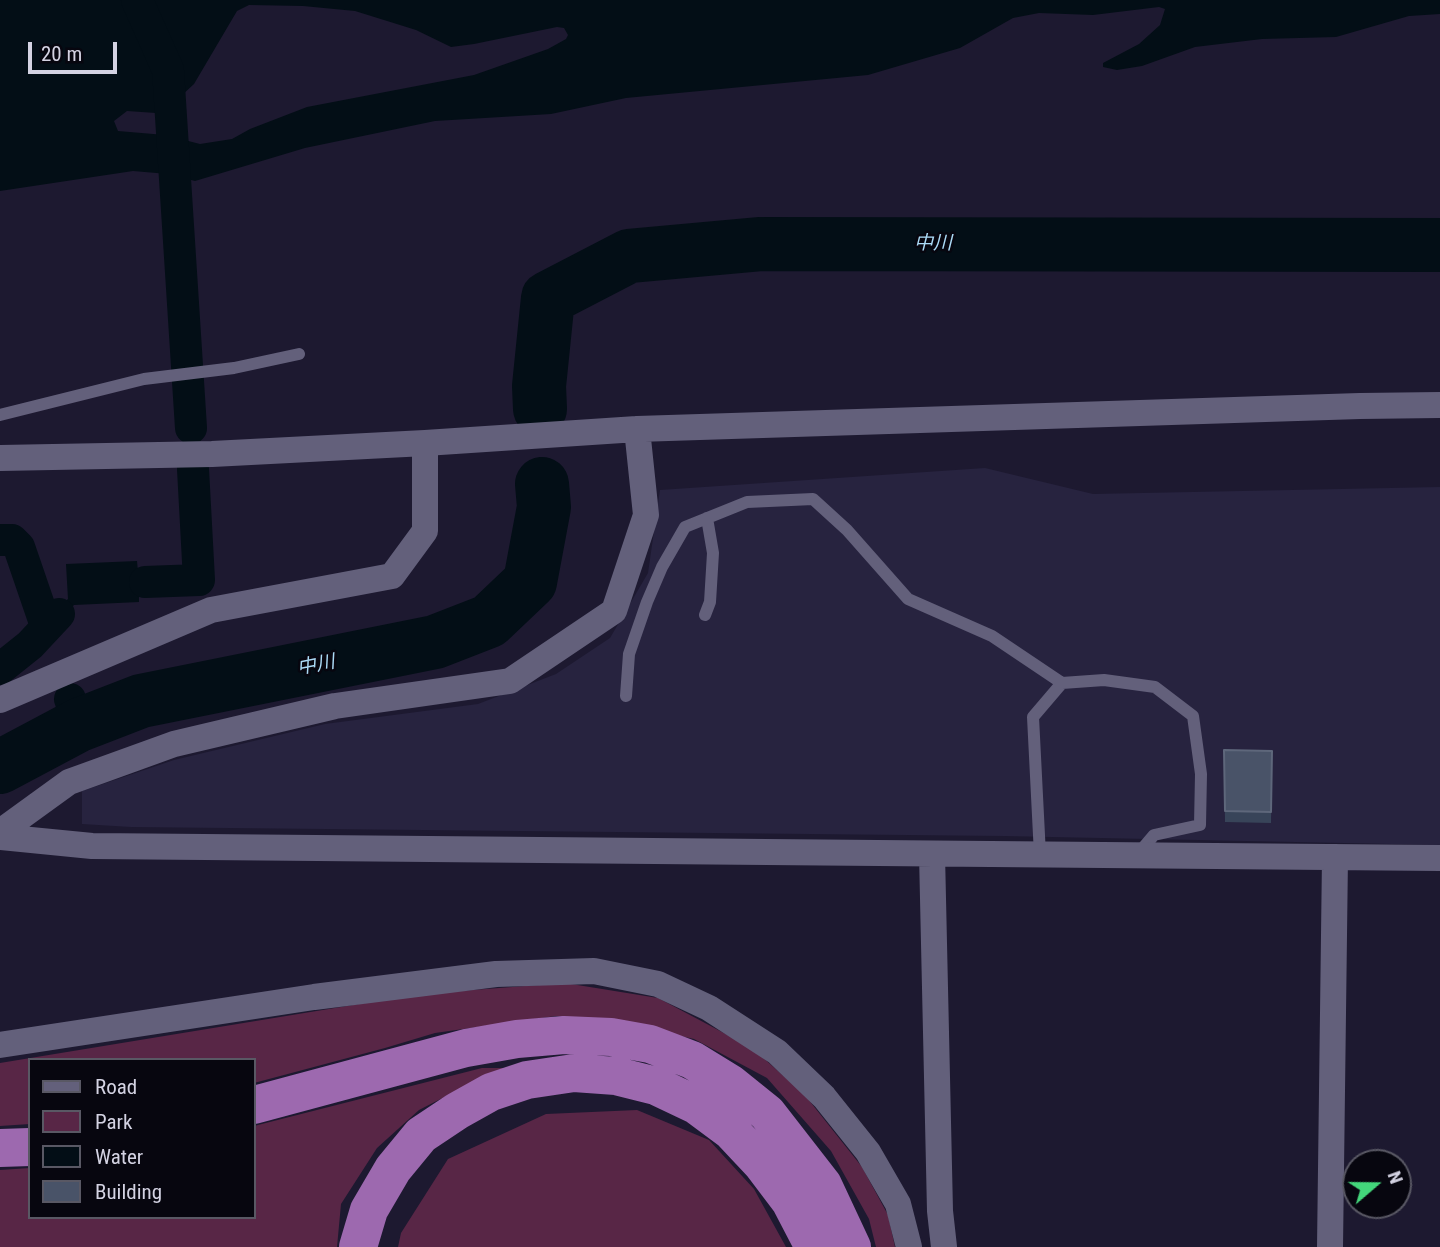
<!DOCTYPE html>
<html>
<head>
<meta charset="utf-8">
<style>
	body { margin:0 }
	#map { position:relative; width:1440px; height:1247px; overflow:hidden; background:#1d1930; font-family:"Roboto Condensed",sans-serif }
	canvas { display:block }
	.legend { position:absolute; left:28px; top:1058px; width:228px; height:161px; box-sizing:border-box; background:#07060f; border:2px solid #595864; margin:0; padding:9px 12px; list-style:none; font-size:21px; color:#d4d3e3 }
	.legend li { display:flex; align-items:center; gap:14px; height:35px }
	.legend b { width:35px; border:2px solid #595864 }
	.north { position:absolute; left:1342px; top:1149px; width:70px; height:70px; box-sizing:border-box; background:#07060f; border:2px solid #595864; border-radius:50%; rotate:70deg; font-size:19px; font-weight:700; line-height:28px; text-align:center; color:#d4d3e3 }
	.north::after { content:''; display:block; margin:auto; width:24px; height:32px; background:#43d77b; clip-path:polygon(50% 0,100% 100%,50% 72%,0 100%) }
	.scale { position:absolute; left:28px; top:42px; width:89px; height:32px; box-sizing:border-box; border:4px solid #d4d3e3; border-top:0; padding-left:9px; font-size:21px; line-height:24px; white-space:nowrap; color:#d4d3e3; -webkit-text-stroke:5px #07060f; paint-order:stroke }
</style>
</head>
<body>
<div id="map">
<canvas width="1440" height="1247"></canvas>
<ul class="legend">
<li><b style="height:9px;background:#63607b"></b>Road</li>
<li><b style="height:19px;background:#582646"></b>Park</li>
<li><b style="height:19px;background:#030e16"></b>Water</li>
<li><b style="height:19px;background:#495368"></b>Building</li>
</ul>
<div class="north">N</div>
<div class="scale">20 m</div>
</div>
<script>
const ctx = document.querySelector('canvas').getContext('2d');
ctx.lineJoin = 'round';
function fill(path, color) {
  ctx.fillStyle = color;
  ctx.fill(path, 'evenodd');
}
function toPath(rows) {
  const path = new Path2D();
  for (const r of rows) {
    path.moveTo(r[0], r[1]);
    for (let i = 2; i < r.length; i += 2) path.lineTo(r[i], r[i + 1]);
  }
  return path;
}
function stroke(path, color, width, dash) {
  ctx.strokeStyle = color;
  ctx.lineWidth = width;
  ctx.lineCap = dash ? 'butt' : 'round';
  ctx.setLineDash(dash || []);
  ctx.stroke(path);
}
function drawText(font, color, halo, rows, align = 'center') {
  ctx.font = font + ' "Roboto Condensed","Noto Sans JP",sans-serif';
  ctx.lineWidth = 5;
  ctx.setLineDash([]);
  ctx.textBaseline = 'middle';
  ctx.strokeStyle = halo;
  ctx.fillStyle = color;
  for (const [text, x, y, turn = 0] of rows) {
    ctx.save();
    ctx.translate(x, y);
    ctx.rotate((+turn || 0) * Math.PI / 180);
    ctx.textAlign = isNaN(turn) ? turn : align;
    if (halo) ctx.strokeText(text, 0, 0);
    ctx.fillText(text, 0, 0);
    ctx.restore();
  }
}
fill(toPath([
	[985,468,1093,494,1440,487,1440,845,1003,836,131,827,82,824,82,791,174,760,325,724,478,704,556,674,610,638,648,573,660,490]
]), '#27233f');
fill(toPath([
	[565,983,658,998,752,1048,804,1094,862,1167,888,1215,895,1247,876,1247,869,1219,831,1151,767,1078,694,1039,613,1021,556,1016,435,1033,385,1048,254,1083,254,1060,30,1060,30,1124,0,1126,0,1063,420,994],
	[482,1068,513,1068,464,1087,419,1110,377,1148,341,1204,337,1247,0,1247,0,1170,30,1168,30,1217,254,1217,254,1126],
	[637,1110,709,1140,754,1189,786,1247,398,1247,401,1233,448,1159,546,1114]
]), '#582646');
fill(toPath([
	[0,0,1440,0,1440,14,1409,16,1336,37,1262,39,1195,47,1142,66,1117,70,1103,67,1103,63,1139,44,1160,25,1165,9,1159,7,1093,15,1039,13,1013,18,960,48,868,75,626,98,551,114,435,121,305,148,195,181,168,174,133,171,0,191],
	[249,5,303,6,355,11,416,30,451,47,474,44,557,27,564,28,568,35,566,39,548,49,474,75,307,107,250,129,232,139,200,144,165,135,118,131,114,121,127,111,156,113,167,109,194,84,237,11],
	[137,561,138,572,144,572,145,593,139,593,139,602,74,605,63,617,56,609,68,599,66,564]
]), '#030e16');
stroke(toPath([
	[137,0,168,70,191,428],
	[0,540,12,540,19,547,44,620],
	[145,582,199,580,193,469],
	[0,669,30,645,59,614],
	[70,699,79,725]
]), '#030e16', 32);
stroke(toPath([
	[540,409,539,386,548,298,629,256,761,244,1440,245],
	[0,767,79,725,141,701,435,642,489,621,530,582,544,507,542,484]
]), '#030e16', 54);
stroke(toPath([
	[0,415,144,379,234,368,299,354],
	[705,615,710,602,713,553,707,518],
	[626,696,629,654,647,602,662,567,685,527,747,502,813,499,847,530,908,599,992,636,1062,683],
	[1040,855,1033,717,1062,683,1104,680,1155,687,1193,716,1201,774,1200,825,1154,835,1137,855]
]), '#63607b', 12);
stroke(toPath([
	[0,458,212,454,425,443,637,429,1360,406,1440,405],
	[0,700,211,610,392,576,425,531,425,443],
	[0,832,69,782,174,744,335,706,510,681,614,611,646,515,637,429],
	[0,837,92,846,1440,858],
	[932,854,940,1211,944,1247],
	[0,1045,314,997,496,974,594,971,658,984,709,1008,777,1052,824,1097,868,1152,898,1204,909,1247],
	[1330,1247,1335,857]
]), '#63607b', 26);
stroke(toPath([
	[254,1105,466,1048,517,1039,564,1035,611,1037,650,1044,692,1060,731,1084,767,1113,823,1185,852,1247],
	[0,1148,30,1147],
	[358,1247,369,1210,393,1169,421,1135,457,1111,491,1092,527,1080,574,1073,616,1076,656,1086,696,1105,731,1131,762,1164,790,1201,814,1247]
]), '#9d69af', 38);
fill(toPath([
	[1224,750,1272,751,1271,823,1225,822]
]), '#384459');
const building = toPath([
	[1224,750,1272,751,1271,812,1225,811,1224,750]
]);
fill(building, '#495368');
stroke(building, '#5e677b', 2);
drawText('italic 19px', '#abdaf6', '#07060f', [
	["中川",933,244],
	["中川",316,666,-11]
]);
</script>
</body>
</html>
